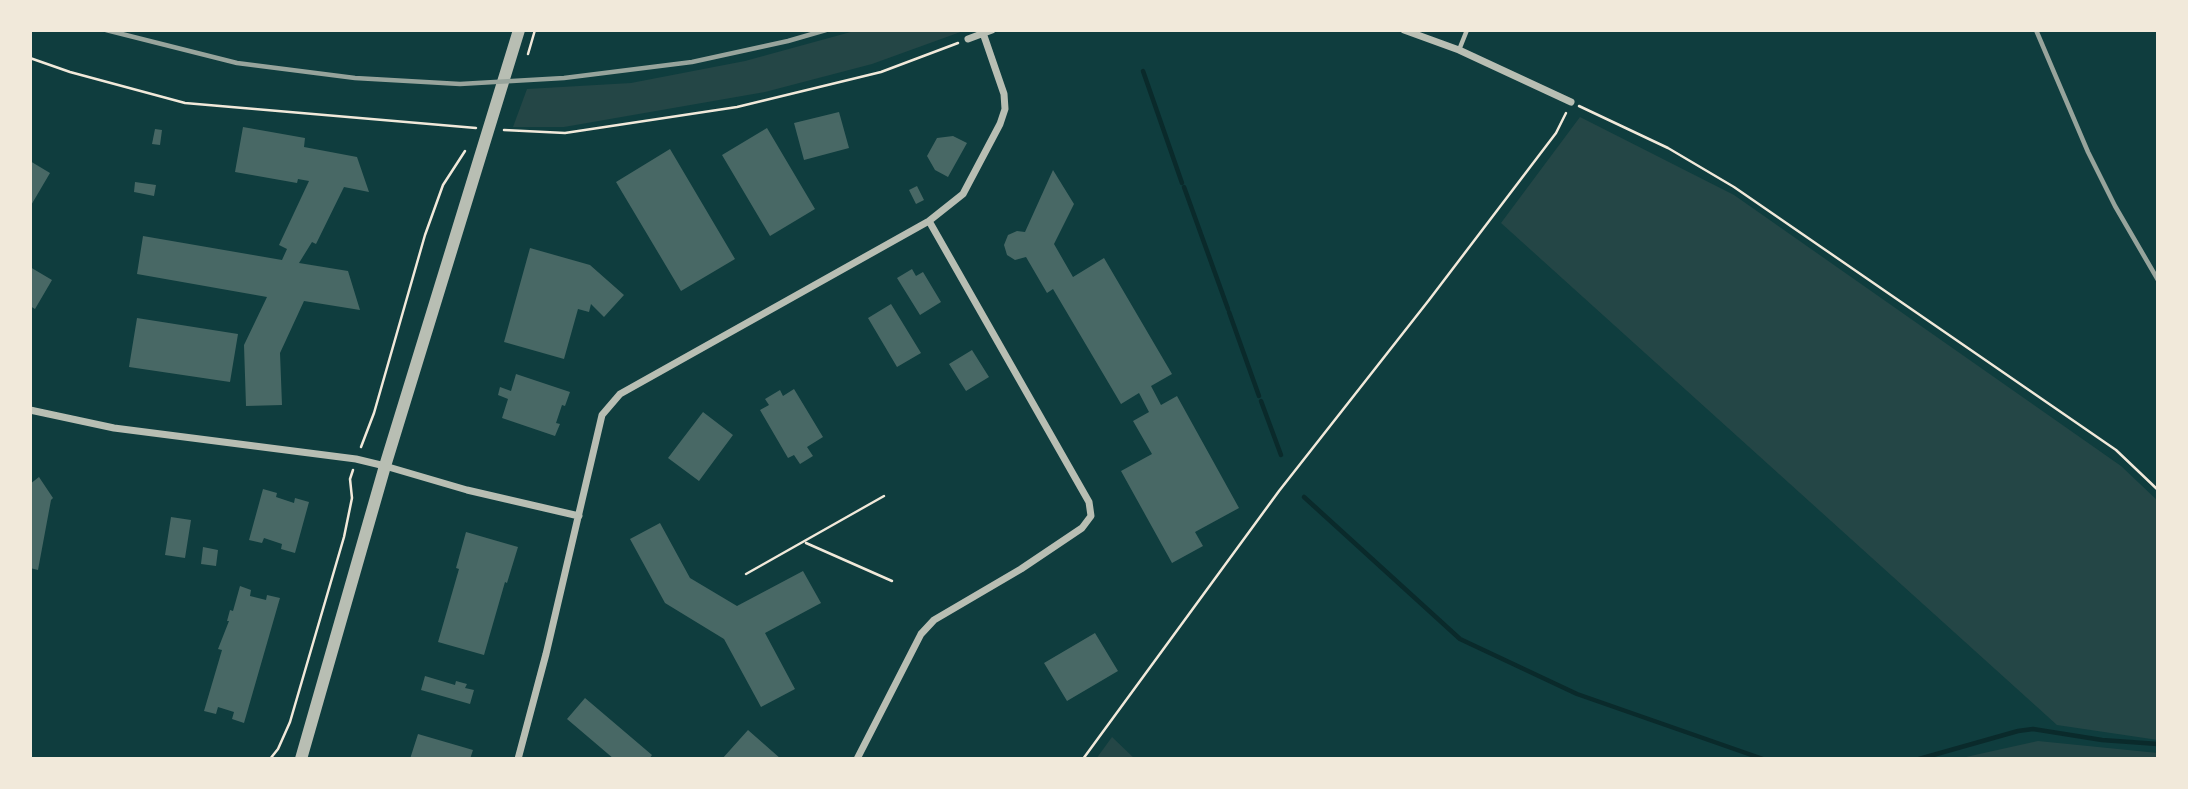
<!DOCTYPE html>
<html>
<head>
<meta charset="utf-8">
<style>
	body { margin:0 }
	#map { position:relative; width:2188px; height:789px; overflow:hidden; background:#0f3d3e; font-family:Quicksand,sans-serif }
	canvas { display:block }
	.frame { position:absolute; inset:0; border:32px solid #f1e9da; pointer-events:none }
</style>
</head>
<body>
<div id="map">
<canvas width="2188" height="789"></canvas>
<div class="frame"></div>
</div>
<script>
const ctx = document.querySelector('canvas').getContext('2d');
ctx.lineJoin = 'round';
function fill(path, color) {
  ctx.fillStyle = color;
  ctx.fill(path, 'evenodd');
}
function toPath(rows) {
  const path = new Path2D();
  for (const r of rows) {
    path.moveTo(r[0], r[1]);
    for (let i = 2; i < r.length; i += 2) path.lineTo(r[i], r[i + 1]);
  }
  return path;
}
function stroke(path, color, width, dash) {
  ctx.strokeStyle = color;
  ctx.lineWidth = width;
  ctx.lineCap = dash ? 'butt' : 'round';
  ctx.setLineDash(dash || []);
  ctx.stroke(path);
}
fill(toPath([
	[858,30,966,30,872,64,765,92,564,127,513,127,527,89,631,83,745,61],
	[1580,117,1734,195,2121,466,2158,501,2158,740,2057,725,1501,223],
	[1112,737,1135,759,1096,759],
	[2038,741,2158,753,2158,759,1957,759]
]), '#244646');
stroke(toPath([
	[1143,71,1182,183],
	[1184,187,1228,309],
	[1229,312,1259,396],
	[1261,401,1281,455],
	[1304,497,1460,639,1577,694,1763,759],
	[1919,759,2018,731,2033,729,2102,740,2158,744]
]), '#0a2a2b', 4.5);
fill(toPath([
	[839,112,849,148,804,160,794,123],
	[243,127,305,138,304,147,357,157,369,192,344,187,316,244,312,242,299,263,348,271,360,310,304,301,280,353,282,405,246,406,244,345,267,297,137,274,143,236,282,260,287,249,279,245,309,181,298,179,297,183,235,172],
	[767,128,815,209,770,236,722,155],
	[155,129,162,130,160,145,152,144],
	[953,136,967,143,948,177,935,170,927,156,937,138],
	[670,149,735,259,681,291,616,182],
	[30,161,50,173,30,207],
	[1053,170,1074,204,1054,244,1073,277,1104,258,1172,374,1151,386,1161,405,1177,396,1239,508,1195,532,1203,546,1172,563,1121,471,1152,454,1133,421,1149,412,1139,393,1121,404,1053,289,1047,293,1026,257,1015,260,1007,255,1004,245,1008,235,1017,231,1025,232],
	[135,182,156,185,154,196,134,192],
	[917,186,924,200,916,204,909,190],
	[530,248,590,265,624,295,604,317,591,304,589,312,578,309,564,359,504,342],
	[30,267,52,280,35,309,30,306],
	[912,269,916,276,923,272,941,302,920,315,897,278],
	[891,304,921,353,897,367,868,318],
	[137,318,238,334,230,382,129,367],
	[972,350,989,377,966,391,949,364],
	[516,374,570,392,565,406,562,405,556,423,560,424,555,436,502,418,508,399,498,395,500,387,511,391],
	[794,389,823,437,807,447,813,456,800,464,794,455,788,458,760,410,769,405,765,399,780,390,783,396],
	[703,412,733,435,699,481,668,458],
	[39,477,53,498,51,500,38,570,30,568,30,484],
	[263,489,277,493,276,497,294,503,295,498,309,502,295,553,281,549,282,544,264,538,262,543,249,540],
	[171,517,191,520,185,558,165,555],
	[660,523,690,578,737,606,803,571,821,603,765,633,795,689,761,707,724,639,665,603,630,539],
	[466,532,518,547,507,583,505,582,484,655,438,642,459,569,456,568],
	[203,547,218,550,216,566,201,564],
	[240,586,251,590,250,596,266,600,267,595,280,598,244,723,232,719,234,712,218,707,216,714,204,711,222,650,218,649,229,621,227,621,230,610,233,611],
	[1095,633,1118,671,1067,701,1044,663],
	[425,676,455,685,456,681,467,684,465,688,474,690,470,704,421,690],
	[585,698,652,755,649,759,614,759,567,719],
	[748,730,781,759,722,759],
	[418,734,473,750,470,759,410,759]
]), '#486865');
stroke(toPath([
	[528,54,535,30],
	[30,58,70,72,185,103,476,128],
	[1579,106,1668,148,1734,187,2116,450,2158,490],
	[504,130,565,133,737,107,881,72,958,43],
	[361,447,374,413,425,235,443,185,465,151],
	[806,543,892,581],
	[746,574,884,496],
	[270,759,278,749,290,722,344,537,352,498,350,479,353,470],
	[1083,759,1279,491,1429,300,1556,133,1566,113]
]), '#f1e9da', 2.5);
stroke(toPath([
	[1459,50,1467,30]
]), '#b8beb3', 4.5);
stroke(toPath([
	[1404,30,1459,50,1571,102],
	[968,39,992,30],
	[30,410,114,428,356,459,385,466,467,490,579,516],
	[518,759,546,654,602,415,620,394,929,221,963,194,1000,124,1005,109,1004,94,983,33],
	[857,759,921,634,934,620,1021,569,1082,528,1091,516,1089,502,929,221]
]), '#b8beb3', 7);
stroke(toPath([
	[301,759,385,466,519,30]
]), '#b8beb3', 12);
stroke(toPath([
	[106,30,237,63,355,78,460,84,564,78,692,62,788,41,826,30],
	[2036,30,2088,152,2115,206,2158,280]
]), '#97a49c', 4.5);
</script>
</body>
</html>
